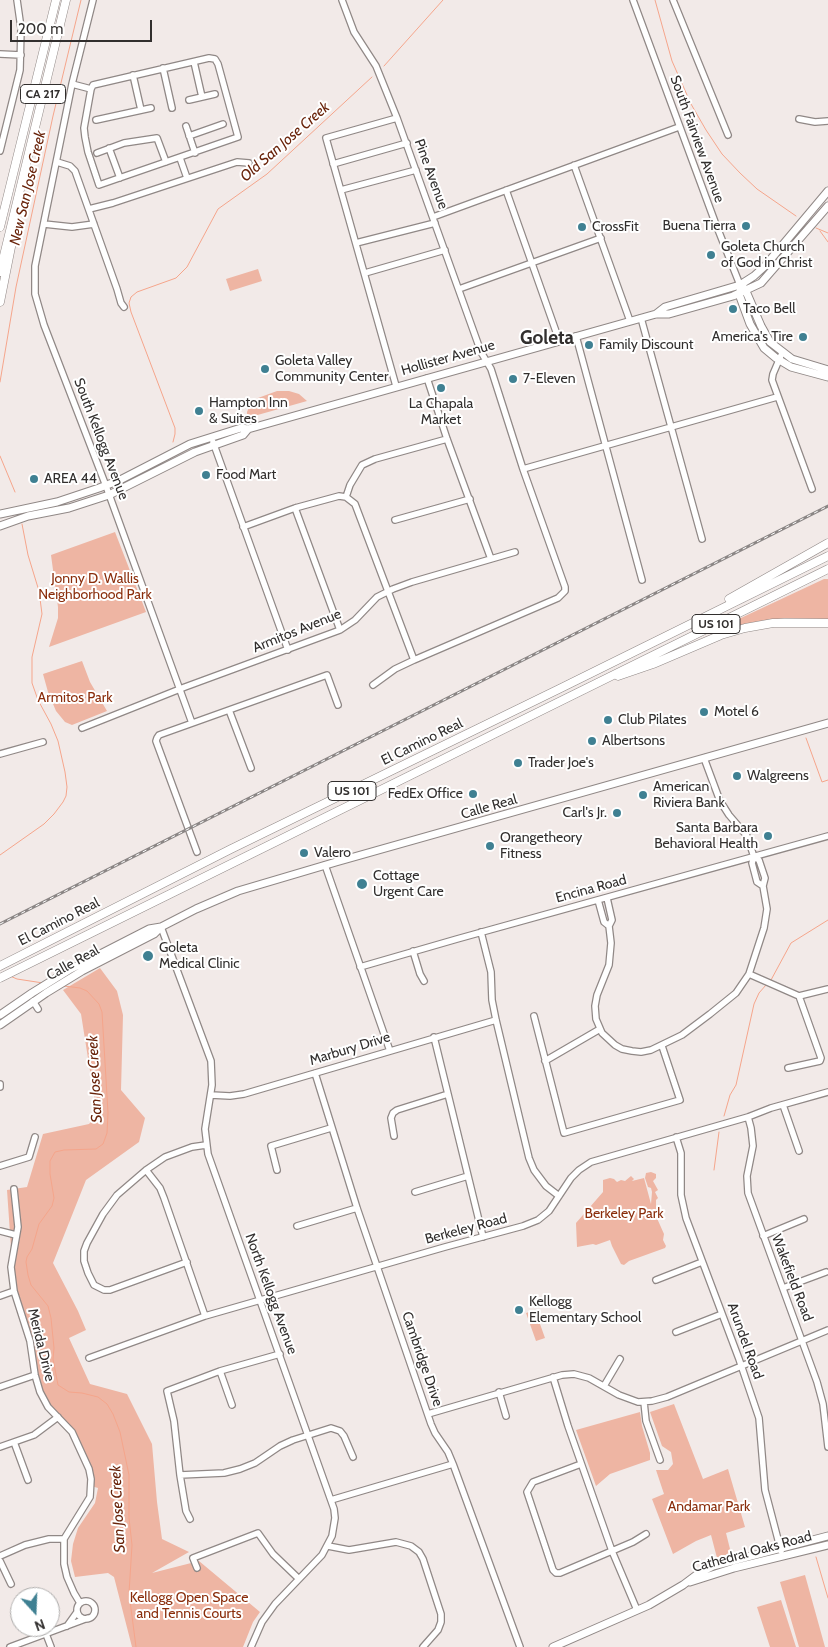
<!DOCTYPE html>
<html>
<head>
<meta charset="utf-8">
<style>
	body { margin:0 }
	#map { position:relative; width:828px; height:1647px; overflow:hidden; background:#f2eae8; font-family:Cabin,sans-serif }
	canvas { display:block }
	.north { position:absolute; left:10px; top:1587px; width:50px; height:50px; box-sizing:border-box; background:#fff; border:1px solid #adacab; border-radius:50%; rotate:160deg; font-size:14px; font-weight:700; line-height:20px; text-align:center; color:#322f2e }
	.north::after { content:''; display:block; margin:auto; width:18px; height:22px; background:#3f8092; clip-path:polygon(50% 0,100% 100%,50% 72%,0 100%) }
	.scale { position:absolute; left:10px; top:20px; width:142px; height:22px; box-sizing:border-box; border:2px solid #322f2e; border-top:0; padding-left:6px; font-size:15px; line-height:18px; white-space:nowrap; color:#322f2e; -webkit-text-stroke:4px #fff; paint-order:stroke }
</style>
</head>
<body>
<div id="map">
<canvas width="828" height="1647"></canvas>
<div class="north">N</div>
<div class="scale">200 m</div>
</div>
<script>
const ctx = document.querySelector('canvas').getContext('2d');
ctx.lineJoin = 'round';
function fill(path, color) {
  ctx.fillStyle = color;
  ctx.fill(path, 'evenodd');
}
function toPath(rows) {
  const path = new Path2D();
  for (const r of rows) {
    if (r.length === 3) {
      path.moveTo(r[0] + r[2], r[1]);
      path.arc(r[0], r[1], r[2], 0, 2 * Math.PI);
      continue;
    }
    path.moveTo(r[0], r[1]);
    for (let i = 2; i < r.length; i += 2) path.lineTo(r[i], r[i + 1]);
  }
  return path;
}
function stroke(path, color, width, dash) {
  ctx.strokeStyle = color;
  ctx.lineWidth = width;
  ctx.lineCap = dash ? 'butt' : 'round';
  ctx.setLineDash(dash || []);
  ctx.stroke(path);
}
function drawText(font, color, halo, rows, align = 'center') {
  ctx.font = font + ' Cabin,sans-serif';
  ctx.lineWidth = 4;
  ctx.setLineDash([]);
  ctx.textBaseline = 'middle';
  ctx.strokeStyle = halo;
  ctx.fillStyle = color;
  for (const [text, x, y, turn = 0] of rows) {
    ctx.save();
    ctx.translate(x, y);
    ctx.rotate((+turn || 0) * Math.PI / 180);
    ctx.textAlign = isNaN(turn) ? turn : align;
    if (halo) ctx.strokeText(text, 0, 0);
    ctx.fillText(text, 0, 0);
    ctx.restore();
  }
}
fill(toPath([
	[258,269,262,281,230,291,226,279],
	[277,391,289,391,299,394,307,401,247,418,247,412,250,405,258,398],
	[115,532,146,612,49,647,58,618,58,607,51,555],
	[824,579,828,579,828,619,784,618,759,622,729,629,726,625],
	[82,661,90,682,107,711,72,725,65,722,56,711,48,692,43,674],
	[100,968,117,991,123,1015,121,1090,145,1118,139,1142,86,1180,53,1263,78,1311,86,1330,69,1338,90,1384,127,1394,152,1444,157,1502,162,1539,189,1552,152,1573,199,1561,260,1612,253,1622,243,1647,132,1647,114,1577,108,1573,75,1577,71,1561,73,1544,78,1528,95,1503,98,1488,91,1486,91,1479,78,1443,40,1392,33,1356,14,1291,7,1190,27,1187,43,1134,89,1124,97,1115,81,1014,63,990],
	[651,1172,656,1174,656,1178,653,1181,658,1190,655,1192,658,1198,656,1200,656,1216,664,1234,663,1240,666,1246,665,1248,629,1261,624,1265,621,1264,612,1246,610,1240,596,1245,593,1244,577,1247,576,1223,603,1192,603,1180,610,1178,614,1179,617,1182,621,1180,625,1181,631,1176,634,1179,632,1181,644,1178,651,1204,652,1192,651,1188,648,1187,645,1178,646,1173],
	[535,1310,545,1338,536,1341,526,1313],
	[674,1404,703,1479,728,1469,745,1527,726,1533,731,1553,717,1558,711,1535,696,1541,673,1554,652,1499,664,1494,656,1470,668,1470,673,1464,671,1452,662,1446,650,1412],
	[640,1412,642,1426,650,1453,650,1460,610,1474,596,1486,576,1430],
	[805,1575,825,1647,799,1647,780,1582],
	[781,1600,796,1647,770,1647,757,1607]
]), '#eeb5a3');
stroke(toPath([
	[655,0,672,61,691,104,706,130,722,154,740,173,757,189,796,216],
	[384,66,443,0],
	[816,228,828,233],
	[820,231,828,242],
	[0,382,16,287,53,116,81,0],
	[173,442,175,434,175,428,131,312,129,303,131,297,137,292,176,278,187,267,218,209,267,174,372,77],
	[0,456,15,492],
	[806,738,822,782,828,780],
	[0,855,44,824,54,814,63,802,66,796,67,787,65,772,58,741,51,724,38,700,32,683,32,657,42,614,39,591,28,555,22,524],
	[10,976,17,979,43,983],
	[771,980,791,943,828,920],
	[64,986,80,988,87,991,99,1004,102,1012,108,1113,107,1133,103,1144,96,1149,64,1150,55,1152,50,1161,50,1174,54,1198,52,1206,39,1224,32,1249,27,1257,26,1262,28,1275,31,1285,48,1306,51,1318,54,1348,53,1359,58,1385,69,1392,82,1393,98,1397,107,1404,113,1414,120,1432,129,1475,129,1518,132,1545,129,1593,136,1647],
	[724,1116,730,1095,736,1085,754,1004,759,993,766,985],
	[714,1170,719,1132],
	[816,1557,828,1598]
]), '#f5a58b', 1);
const minor = toPath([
	[93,0,72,84,35,266,35,294,44,325,106,486,192,723],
	[342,0,354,32,376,66,397,118,481,352,491,369,523,469,565,587,565,591,558,598,414,660,395,669,373,685],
	[633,0,715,222,740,285],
	[673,0,728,135],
	[0,54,21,55],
	[209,58,215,59,218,64,238,137,99,185,88,152,85,137,84,128,91,89,93,85,209,58],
	[194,62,202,97],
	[163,68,172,108],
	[133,75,141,110],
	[72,84,91,89],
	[189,100,215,94],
	[799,119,815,122,828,121],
	[96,120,151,108],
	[186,126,195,153],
	[189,136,223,124],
	[109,148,120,178],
	[0,151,20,70,21,28,17,0],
	[97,153,124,143,157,138,166,162],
	[180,158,187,178],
	[57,162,70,166,75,171,117,289,121,303,124,307],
	[333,164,407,143],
	[574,165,630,321],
	[341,190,416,170],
	[506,190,559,340],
	[89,209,113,203,237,162,249,163],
	[433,217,679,127],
	[44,224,72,227,94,224],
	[356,243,435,223],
	[365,273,445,250],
	[459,289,601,238],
	[641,318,702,539],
	[576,336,642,580],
	[782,353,773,374,772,380,812,489],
	[427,378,447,439,491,559],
	[396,386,326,138,397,118],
	[213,442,288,650],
	[523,469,777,397],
	[346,497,355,504,358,512,414,660],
	[346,497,350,485,362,465,375,459,447,439],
	[295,508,340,630],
	[395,520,470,499],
	[243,527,295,508,339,496,346,497],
	[229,710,327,675,338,705],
	[82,728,185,687,340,630,355,620,377,597,393,589,412,582,515,552],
	[0,754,43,742],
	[704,758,720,801,729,815,747,836,754,857],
	[197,852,156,741,157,738,159,735,229,710,251,768],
	[754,857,752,863,757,882,763,886],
	[325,865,390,1051],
	[607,898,612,920,609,926,611,943,609,965,597,995,595,1006,596,1019,602,1033,615,1045,622,1049,632,1051,641,1052,651,1050,682,1035,710,1014,736,993,749,974,764,928,767,909,763,886,765,878,759,860,754,857],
	[598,900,604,922,609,926],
	[161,927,211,1061,212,1085,205,1129,208,1154,334,1509,335,1518,332,1536,322,1555,275,1604,262,1622,251,1647],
	[481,932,491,972,492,1000,496,1020,529,1158,534,1170,546,1186,559,1196],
	[413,951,420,974,424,981],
	[360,967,457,939,828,836],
	[749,974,799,996,821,1058,820,1061,788,1068],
	[799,996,828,989],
	[33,1001,38,1009],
	[534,1016,564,1133,680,1100,662,1046],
	[434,1037,483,1237],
	[545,1061,600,1029],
	[315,1073,357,1208,431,1424,435,1433,448,1452,453,1464,520,1647],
	[0,1084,0,1087],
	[211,1095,230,1096,244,1094,496,1020],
	[783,1105,799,1151],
	[748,1117,751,1128,753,1146,747,1176,748,1193,817,1382,823,1404,828,1447],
	[394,1136,391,1118,393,1113,397,1110,448,1094],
	[676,1137,681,1153,681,1195,686,1218,739,1359,759,1418,765,1490,781,1551],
	[0,1166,29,1157,35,1137],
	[146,1170,160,1188,164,1198,205,1316],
	[277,1170,271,1146,331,1128],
	[14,1189,18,1227,11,1267,14,1291,30,1341,35,1375,40,1392,48,1407,72,1432,89,1469,91,1479,90,1497,64,1539,64,1564,67,1577,74,1593,80,1603],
	[415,1192,468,1176],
	[297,1226,357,1208],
	[0,1231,16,1235],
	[763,1236,804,1219],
	[187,1262,110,1290,104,1290,94,1285,88,1273,84,1261,84,1251,87,1243,103,1214,117,1195,146,1170,165,1157,192,1147,206,1145],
	[656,1280,702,1262],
	[783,1288,826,1272],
	[0,1296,14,1291],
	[676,1332,722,1314],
	[89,1358,205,1316,445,1247,523,1226,538,1220,549,1211,571,1178,579,1170,591,1162,748,1117,771,1108,828,1092],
	[220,1371,232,1405],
	[553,1377,568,1426,612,1551,637,1610],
	[604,1386,620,1359],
	[0,1387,35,1375],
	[499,1392,506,1416],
	[644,1402,646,1421,660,1460],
	[428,1414,562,1375,574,1374,589,1378,619,1395,638,1402,652,1401,667,1397,828,1330],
	[14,1442,28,1480],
	[0,1447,34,1435,58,1417],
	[581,1464,533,1482,527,1492,553,1570,556,1573,560,1573,633,1542,646,1534],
	[180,1475,224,1473,240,1469,255,1463,280,1446,293,1440,331,1428,340,1431,344,1436,353,1457],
	[331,1500,453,1464],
	[190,1519,186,1511,180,1475,174,1421,167,1391,220,1371,280,1354],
	[328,1546,349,1550,396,1542,411,1546,419,1552,423,1559,441,1614,441,1622,438,1630,423,1647],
	[0,1556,25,1545,49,1539,64,1539],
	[0,1561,11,1584],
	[197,1568,193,1558,258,1533,273,1554,299,1579],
	[86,1610,9],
	[67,1626,77,1612],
	[46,1634,51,1647],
	[10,1647,88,1618]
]);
const major = toPath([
	[745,289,761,326,770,342,792,359,828,370],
	[740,291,739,294,750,324,764,348,776,358,791,367,828,377],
	[656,314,665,307,740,285,754,276,765,266,828,191],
	[0,514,57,502,99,488,120,480,190,444,241,428,248,429,656,314,669,314,733,296,761,283,828,206],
	[0,526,28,516,69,508,109,495,195,452,243,435,248,429],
	[0,1015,32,993,69,970,149,929,161,927,196,909,238,891,336,862,828,723],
	[0,1025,46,993,82,971,154,934,161,927],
	[690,1582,734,1568,828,1545],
	[553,1647,649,1605,683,1585,699,1573,713,1566,828,1536]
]);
const highway = toPath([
	[0,227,56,0],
	[0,272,66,0],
	[0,302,12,242],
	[729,599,828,543],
	[618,676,653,664,721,635,745,628,773,623,828,623],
	[0,966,231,849,559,689,828,556],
	[0,978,828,569]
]);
stroke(minor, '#908886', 8);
stroke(major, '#908886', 9);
stroke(highway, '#908886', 9);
stroke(minor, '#fff', 5.5);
stroke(major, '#fff', 7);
stroke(highway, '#fff', 8);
const rail = toPath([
	[0,924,828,506]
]);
stroke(rail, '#8b8685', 3);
stroke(rail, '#fff', 1, [4]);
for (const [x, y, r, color] of [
	[746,226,5,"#3f8092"],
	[582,227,5,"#3f8092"],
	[711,255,5,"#3f8092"],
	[733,309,5,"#3f8092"],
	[803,337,5,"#3f8092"],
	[589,345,5,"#3f8092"],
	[265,369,5,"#3f8092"],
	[513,379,5,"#3f8092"],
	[441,388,5,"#3f8092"],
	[199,411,5,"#3f8092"],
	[206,475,5,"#3f8092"],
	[34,479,5,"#3f8092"],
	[704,712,5,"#3f8092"],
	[608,720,5,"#3f8092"],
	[592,741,5,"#3f8092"],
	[518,763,5,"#3f8092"],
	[737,776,5,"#3f8092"],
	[473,794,5,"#3f8092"],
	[643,795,5,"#3f8092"],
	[617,813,5,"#3f8092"],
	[768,836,5,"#3f8092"],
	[490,846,5,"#3f8092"],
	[304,853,5,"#3f8092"],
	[362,884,6,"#3f8092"],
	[148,956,6,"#3f8092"],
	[519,1310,5,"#3f8092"]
]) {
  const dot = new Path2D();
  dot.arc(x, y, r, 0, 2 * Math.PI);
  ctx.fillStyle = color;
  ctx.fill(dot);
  stroke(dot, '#fff', 2);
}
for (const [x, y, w] of [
	[43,94,45],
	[716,624,48],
	[352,791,48]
]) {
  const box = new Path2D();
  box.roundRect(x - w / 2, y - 9.5, w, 19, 4);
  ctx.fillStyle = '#fff';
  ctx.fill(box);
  stroke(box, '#322f2e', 1);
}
drawText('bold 12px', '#322f2e', null, [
	["CA 217",43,94],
	["US 101",716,624],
	["US 101",352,791]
]);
drawText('14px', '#322f2e', '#fff', [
	["South Fairview Avenue",697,139,70],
	["Pine Avenue",431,174,70],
	["Hollister Avenue",448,358,-16],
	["South Kellogg Avenue",101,439,69],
	["Armitos Avenue",297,631,-22],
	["El Camino Real",422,742,-26],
	["Calle Real",489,807,-16],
	["Encina Road",591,889,-15],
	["El Camino Real",59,922,-27],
	["Calle Real",73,963,-29],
	["Marbury Drive",350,1049,-17],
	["Berkeley Road",466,1229,-15],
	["Wakefield Road",792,1278,69],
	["North Kellogg Avenue",271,1294,70],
	["Arundel Road",745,1341,70],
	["Merida Drive",41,1345,76],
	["Cambridge Drive",422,1359,71],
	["Cathedral Oaks Road",752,1552,-15]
]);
drawText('14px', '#322f2e', '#fff', [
	["Buena Tierra",736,226,"right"],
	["CrossFit",592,227],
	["Goleta Church",721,247],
	["of God in Christ",721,263],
	["Taco Bell",743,309],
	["America's Tire",793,337,"right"],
	["Family Discount",599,345],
	["Goleta Valley",275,361],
	["Community Center",275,377],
	["7-Eleven",523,379],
	["Hampton Inn",209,403],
	["& Suites",209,419],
	["La Chapala",441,404,"center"],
	["Market",441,420,"center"],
	["Food Mart",216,475],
	["AREA 44",44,479],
	["Motel 6",714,712],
	["Club Pilates",618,720],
	["Albertsons",602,741],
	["Trader Joe's",528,763],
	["Walgreens",747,776],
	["American",653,787],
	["Riviera Bank",653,803],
	["FedEx Office",463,794,"right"],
	["Carl's Jr.",607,813,"right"],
	["Santa Barbara",758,828,"right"],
	["Behavioral Health",758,844,"right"],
	["Orangetheory",500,838],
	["Fitness",500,854],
	["Valero",314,853],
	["Cottage",373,876],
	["Urgent Care",373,892],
	["Goleta",159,948],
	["Medical Clinic",159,964],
	["Kellogg",529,1302],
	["Elementary School",529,1318]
], 'left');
drawText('14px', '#8a2d0b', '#fff', [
	["Jonny D. Wallis",95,579],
	["Neighborhood Park",95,595],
	["Armitos Park",75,698],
	["Berkeley Park",624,1214],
	["Andamar Park",709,1507],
	["Kellogg Open Space",189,1598],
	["and Tennis Courts",189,1614]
]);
drawText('italic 15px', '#69230a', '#fff', [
	["Old San Jose Creek",285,142,-41],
	["New San Jose Creek",28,188,-77],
	["San Jose Creek",95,1079,-93],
	["San Jose Creek",118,1509,-93]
]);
drawText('bold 19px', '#322f2e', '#fff', [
	["Goleta",547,338]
]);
</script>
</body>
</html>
